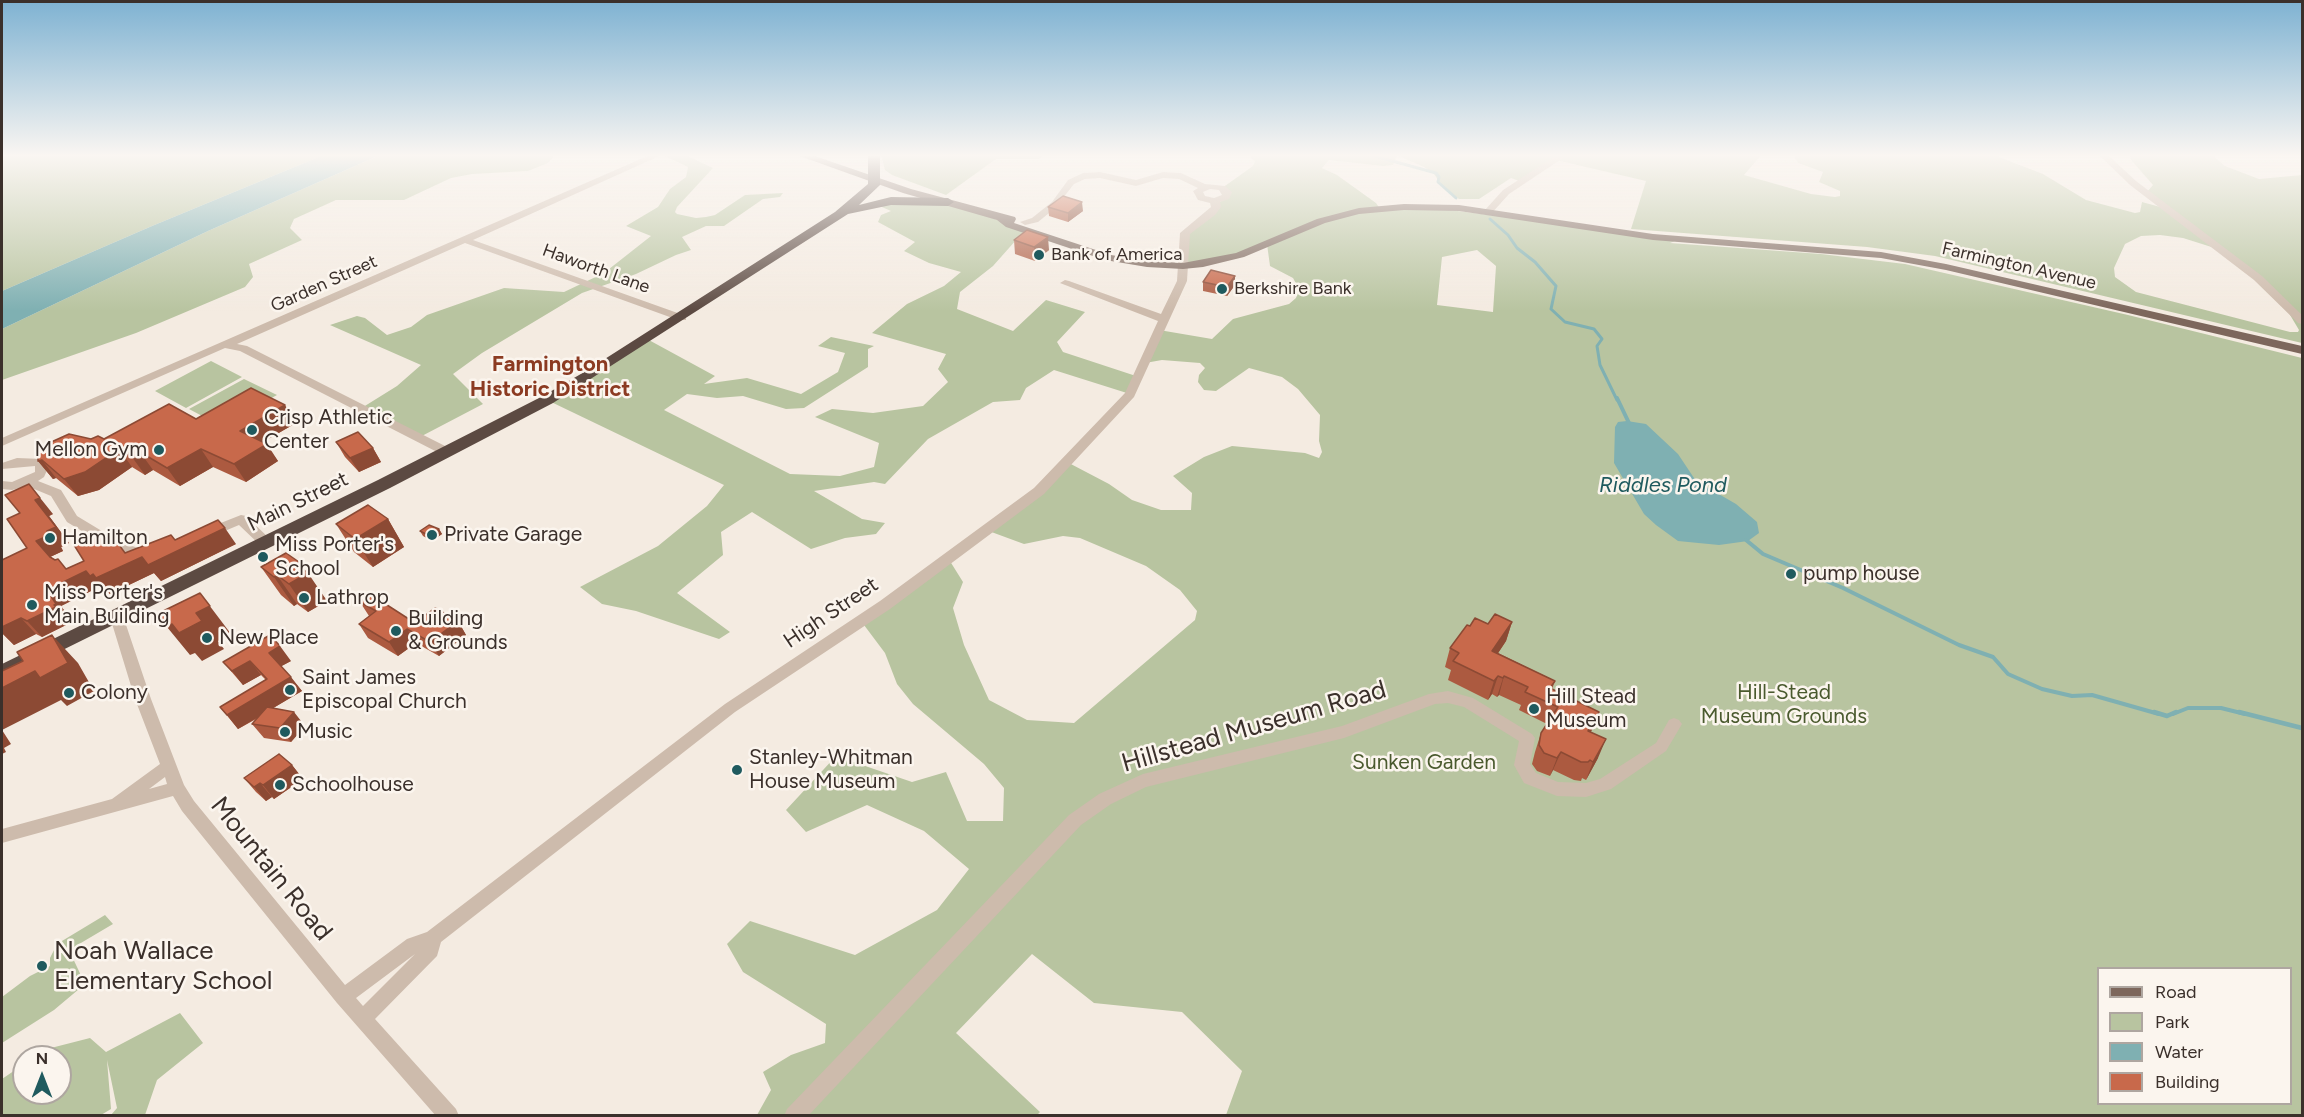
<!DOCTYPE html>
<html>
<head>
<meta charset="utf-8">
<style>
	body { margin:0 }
	#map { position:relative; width:2304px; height:1117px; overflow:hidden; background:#f4ebe1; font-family:Figtree,sans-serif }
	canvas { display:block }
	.frame { position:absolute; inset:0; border:3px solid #3b302b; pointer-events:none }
	.legend { position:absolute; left:2097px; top:967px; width:195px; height:138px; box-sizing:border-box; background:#fbf5ee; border:2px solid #aea6a0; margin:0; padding:8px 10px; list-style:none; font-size:18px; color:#3b302b }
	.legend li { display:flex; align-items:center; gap:12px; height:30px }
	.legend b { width:30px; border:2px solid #aea6a0 }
	.north { position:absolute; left:12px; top:1045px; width:60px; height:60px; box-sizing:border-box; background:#fbf5ee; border:2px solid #aea6a0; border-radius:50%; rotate:0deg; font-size:16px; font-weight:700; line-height:24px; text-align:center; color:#3b302b }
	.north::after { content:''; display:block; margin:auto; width:21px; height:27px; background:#1f5a5e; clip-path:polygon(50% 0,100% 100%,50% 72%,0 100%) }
</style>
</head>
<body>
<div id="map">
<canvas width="2304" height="1117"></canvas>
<div class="frame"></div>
<ul class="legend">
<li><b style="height:8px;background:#7d675c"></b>Road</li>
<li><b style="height:16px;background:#b8c4a0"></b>Park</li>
<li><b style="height:16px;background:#7fb0b2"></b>Water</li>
<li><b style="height:16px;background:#c8694b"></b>Building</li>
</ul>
<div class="north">N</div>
</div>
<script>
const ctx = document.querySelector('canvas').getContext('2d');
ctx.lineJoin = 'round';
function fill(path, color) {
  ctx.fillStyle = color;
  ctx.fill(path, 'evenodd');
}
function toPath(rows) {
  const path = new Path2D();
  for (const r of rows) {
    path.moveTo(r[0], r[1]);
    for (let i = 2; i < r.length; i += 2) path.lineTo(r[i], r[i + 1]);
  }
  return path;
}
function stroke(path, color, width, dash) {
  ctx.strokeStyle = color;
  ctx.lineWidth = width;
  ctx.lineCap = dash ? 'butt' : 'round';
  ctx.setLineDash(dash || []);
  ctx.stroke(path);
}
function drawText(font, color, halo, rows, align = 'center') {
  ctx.font = font + ' Figtree,sans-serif';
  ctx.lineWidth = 5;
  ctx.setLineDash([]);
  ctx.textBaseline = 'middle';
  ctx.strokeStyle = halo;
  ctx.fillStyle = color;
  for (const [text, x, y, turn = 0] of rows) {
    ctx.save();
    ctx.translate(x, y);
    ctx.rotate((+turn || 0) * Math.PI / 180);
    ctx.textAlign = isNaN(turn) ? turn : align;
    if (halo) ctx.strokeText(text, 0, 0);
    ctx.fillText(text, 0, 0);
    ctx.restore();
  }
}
fill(toPath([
	[2,154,326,154,152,226,2,291],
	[382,154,548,154,553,157,548,163,528,171,472,174,451,178,404,200,336,200,294,219,290,228,302,240,249,264,253,277,245,287,136,333,2,380,2,329,208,231],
	[661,154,683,154,713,168,677,207,675,212,677,214,696,218,706,217,715,215,745,195,783,193,780,197,763,199,724,226,706,226,682,237,691,250,676,255,636,274,582,293,482,353,453,374,483,404,418,438,360,409,397,386,421,365,330,325,357,316,365,318,387,335,411,327,427,315,504,288,564,292,604,273,651,236,626,226,658,207,670,189,686,177,688,167],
	[881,154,1047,154,1038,159,996,159,946,195,892,175,885,170],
	[1252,154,1762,154,1744,175,1811,194,1835,197,1840,196,1840,191,1819,182,1823,172,1798,163,1793,154,1991,154,2043,174,2086,200,2135,213,2140,212,2142,202,2164,208,2146,193,2153,185,2132,161,2129,154,2211,154,2225,166,2259,179,2302,175,2302,343,1935,256,1867,247,1631,229,1646,181,1556,160,1522,182,1511,178,1479,199,1459,199,1442,186,1434,174,1424,167,1397,155,1393,165,1383,166,1329,160,1322,168,1337,175,1376,203,1380,209,1426,207,1680,239,1670,243,1821,254,1905,264,2128,315,2302,358,2302,1115,1226,1115,1242,1071,1182,1012,1094,1003,1032,954,956,1033,1040,1112,1037,1115,757,1115,771,1090,763,1072,791,1055,825,1043,826,1024,743,972,727,944,750,921,855,955,937,910,969,869,924,831,867,805,806,832,786,810,836,756,912,782,946,772,967,821,1003,821,1004,788,984,764,913,704,897,684,885,653,861,621,948,558,963,582,953,608,964,645,989,700,1027,720,1074,723,1195,620,1197,611,1180,590,1146,566,1080,538,1063,536,1024,544,986,530,1067,462,1109,484,1132,500,1161,510,1191,510,1192,493,1173,476,1204,457,1232,446,1305,453,1319,458,1322,452,1319,441,1320,415,1298,389,1282,377,1249,368,1216,391,1204,390,1198,382,1199,375,1205,368,1200,363,1162,360,1145,363,1159,330,1212,339,1233,319,1289,304,1296,298,1299,289,1293,278,1270,266,1267,244,1240,255,1183,266,1183,240,1223,199,1222,188,1253,166,1255,161,1250,157],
	[2160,235,2183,238,2221,250,2280,298,2299,330,2298,332,2290,332,2136,292,2115,277,2114,268,2125,244,2141,236],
	[1477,250,1496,266,1493,312,1437,305,1442,257],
	[2098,968,2290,968,2290,1104,2098,1104],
	[948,202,1025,230,993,266,960,292,957,309,1013,331,1046,300,1085,312,1057,342,1063,352,1139,377,1130,394,1054,370,1026,388,1020,400,993,402,928,439,885,484,874,482,814,491,862,519,885,523,876,534,845,538,811,549,752,512,721,532,723,555,677,593,730,632,719,639,636,611,602,604,580,587,658,546,707,506,724,485,547,400,647,339,715,376,704,384,747,378,801,394,838,372,845,353,818,346,831,337,874,346,868,349,868,367,804,408,786,409,743,396,717,398,687,394,664,410,790,474,840,476,874,467,879,443,815,417,832,409,873,413,923,406,948,382,938,369,946,354,872,333,907,304,944,286,961,272,929,263,904,251,915,242,878,222,881,215,891,211,875,204],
	[211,361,242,377,186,408,155,391],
	[244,379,277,395,221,426,189,409],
	[105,915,113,924,69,950,85,984,54,1010,2,1043,2,997,30,976,50,966,50,958,57,944],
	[180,1013,203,1043,157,1080,145,1115,111,1115,117,1108,107,1060,111,1109,101,1115,2,1115,2,1079,24,1064,24,1093,60,1093,60,1057,35,1057,47,1049,90,1038,106,1052]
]), '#b8c4a0');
fill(toPath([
	[326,154,382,154,208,231,2,329,2,291,152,226],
	[1627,421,1646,424,1678,454,1696,481,1736,504,1757,522,1759,533,1748,541,1719,545,1678,541,1656,525,1644,514,1614,463,1615,427,1618,422]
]), '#7fb0b2');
stroke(toPath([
	[1322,154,1334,154],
	[1367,154,1436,173,1439,177,1438,182,1456,198],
	[1490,219,1508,235,1517,248,1535,262,1556,286,1551,309,1565,322,1594,329,1602,339,1597,346,1600,365,1617,400]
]), '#7fb0b2', 3);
stroke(toPath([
	[1617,398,1629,423],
	[1746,540,1763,554,1843,588,1959,645,1993,657,2008,674,2042,689,2072,696,2092,695,2159,714],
	[2173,714,2188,708,2221,708,2245,714]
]), '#7fb0b2', 4);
stroke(toPath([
	[2154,712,2167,716,2176,712],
	[2239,712,2302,728]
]), '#7fb0b2', 4.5);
fill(toPath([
	[652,154,664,154,473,240,686,316,686,320,678,320,465,243,237,344,247,346,451,449,453,452,451,455,443,455,240,351,225,348,2,446,2,438,652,154],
	[1558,154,1569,154,1509,194,1491,214,1485,214,1485,210,1503,190,1558,154],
	[2098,154,2107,154,2136,181,2262,276,2302,315,2302,324,2298,323,2254,280,2130,185,2098,154],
	[1100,172,1136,180,1163,172,1181,173,1205,184,1225,186,1232,192,1229,199,1220,202,1221,207,1215,215,1190,234,1187,281,1134,397,1044,494,890,609,735,712,441,942,437,956,375,1019,456,1109,459,1116,436,1116,337,1003,182,811,173,796,2,843,2,829,112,799,160,764,135,699,110,617,112,613,117,612,122,613,151,699,184,785,194,801,345,985,407,939,427,932,725,704,880,601,1034,488,1125,393,1158,321,1060,283,1065,280,1069,281,1161,314,1177,281,1180,233,1211,207,1210,203,1198,200,1193,191,1198,188,1179,179,1163,178,1136,186,1100,178,1085,179,1074,184,1063,198,1059,205,1038,222,1025,225,1020,222,1032,218,1052,202,1068,180,1083,173,1100,172],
	[1210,189,1219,190,1222,195,1214,198,1205,196,1203,192,1210,189],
	[165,777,167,784,149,789,165,777],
	[415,954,363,1006,356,998,415,954],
	[17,458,42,459,49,466,44,477,38,481,61,490,77,516,120,542,138,548,155,549,157,552,155,555,137,558,110,548,67,522,51,496,27,486,12,490,2,489,2,481,12,482,35,472,35,466,2,469,2,463,17,458],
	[241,515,246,516,271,540,273,543,271,546,261,546,239,525,208,538,201,533,203,530,241,515],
	[1448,691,1473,698,1532,734,1535,738,1530,764,1536,773,1558,782,1586,783,1600,779,1656,743,1669,720,1674,718,1679,720,1682,724,1666,751,1611,789,1586,797,1557,796,1524,783,1514,765,1519,741,1464,707,1448,703,1435,704,1344,738,1146,787,1111,804,1081,825,808,1116,784,1116,787,1109,1069,815,1099,794,1143,774,1342,726,1429,694,1448,691]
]), '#cdbbac');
fill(toPath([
	[794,154,809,154,911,189,1015,217,1016,219,1014,223,1111,255,1147,261,1183,263,1236,253,1317,219,1359,208,1404,204,1459,205,1653,234,1881,252,1946,264,2302,346,2302,354,1946,270,1881,258,1653,240,1459,211,1404,210,1359,214,1325,223,1244,257,1203,267,1183,269,1147,267,1105,260,1006,227,997,220,903,193,794,154]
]), '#7d675c');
fill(toPath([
	[868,154,880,154,880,185,859,205,891,197,948,198,954,202,948,206,891,205,848,214,553,403,390,488,2,680,2,664,378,480,541,397,586,371,835,212,868,184,868,154]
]), '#5c4a42');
fill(toPath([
	[1048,207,1083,211,1068,222,1049,216],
	[1014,240,1049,250,1035,261,1015,254],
	[1235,276,1235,285,1227,296,1203,291,1203,282],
	[196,419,296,423,263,442,278,461,246,482,213,467,180,486,153,470,145,475,132,467,99,490,78,496,56,478,53,479,38,461,91,439,104,439],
	[336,442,373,448,381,462,359,472,345,457],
	[53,514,49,516,69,543,61,547,63,551,50,557,66,569,84,561,111,545,125,553,175,540,236,544,161,581,154,573,110,594,106,590,103,592,99,587,61,606,71,620,69,621,70,623,42,637,36,634,14,645,2,633,27,548,7,519],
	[388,519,404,547,373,567,354,552,336,524],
	[439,529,442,534,432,541,423,536,420,531],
	[299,562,327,601,308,612,297,604,294,606,281,595,261,567],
	[360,602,415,623,458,621,466,635,439,656,416,643,398,656,368,638,359,624,369,616],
	[1512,622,1506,641,1498,653,1555,681,1552,689,1591,732,1598,758,1586,780,1582,778,1581,781,1574,780,1553,770,1550,776,1537,771,1532,764,1535,752,1541,733,1547,724,1519,710,1521,705,1499,695,1497,697,1492,694,1488,700,1448,680,1451,670,1445,667,1450,648,1470,626],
	[291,661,281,666,302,691,273,708,305,726,291,742,264,738,252,724,258,718,238,729,220,707,266,680,261,675,243,685,223,662],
	[292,765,303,779,274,799,272,797,266,801,256,792,244,778]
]), '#ac5a40');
fill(toPath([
	[1082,202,1083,211,1068,222,1068,213],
	[1048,237,1049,250,1035,261,1034,247],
	[1235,276,1235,285,1227,296,1227,287],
	[285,405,296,423,251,449,240,431],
	[267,444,278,461,246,482,234,464],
	[373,448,381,462,359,472,350,458],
	[119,449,132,467,99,490,78,496,64,479],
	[201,449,213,467,180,486,167,468],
	[140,452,153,470,145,475,132,457],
	[42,460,56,478,53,479,38,461],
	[29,484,53,514,49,516,69,543,61,547,63,551,50,557,36,541,47,531],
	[388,519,404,547,373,567,355,539],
	[225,528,236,544,161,581,154,573,110,594,106,590,103,592,99,587,61,606,71,620,69,621,70,623,42,637,27,621,47,590,86,571,132,561,142,557],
	[439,529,442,534,432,541,430,536],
	[299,562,306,574,308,573,327,601,308,612,289,584,296,564],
	[277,575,297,604,294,606,274,577],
	[200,593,231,634,218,641,224,649,202,661,195,653,190,655,167,627],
	[21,618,36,634,14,645,2,633,2,627],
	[458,621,466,635,439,656,430,642],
	[1512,622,1506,641,1487,670,1492,651],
	[407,629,416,643,398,656,389,642],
	[52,635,78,663,94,691,67,706,61,700,2,730,11,744,4,748,6,752,2,754,2,688],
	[280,646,291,661,280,667,269,653],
	[250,661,261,675,243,685,232,671],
	[1498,676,1492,694,1488,700,1494,681],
	[1504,676,1499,695,1497,697,1503,678],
	[291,677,302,691,238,729,227,715],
	[294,712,305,726,291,742,280,728],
	[1599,712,1592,730,1581,749,1588,731],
	[1606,739,1598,758,1586,780,1593,762],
	[1561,752,1553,770,1550,776,1557,758],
	[292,765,303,779,274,799,263,785],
	[260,783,272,797,266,801,254,787]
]), '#8c4a34');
const building = toPath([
	[1063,196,1082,202,1068,213,1048,207,1063,196],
	[1027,230,1048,237,1034,247,1014,240,1027,230],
	[1211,270,1235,276,1227,287,1203,282,1211,270],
	[251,388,285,405,240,431,267,444,234,464,201,449,167,468,140,452,132,457,119,449,85,472,64,479,42,460,38,461,38,448,69,434,91,439,98,436,104,439,169,404,196,419,251,388],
	[358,432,373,448,350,458,336,442,358,432],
	[29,484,40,498,35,500,56,527,47,531,50,535,36,541,50,557,55,560,58,559,66,569,84,561,74,545,90,537,97,535,105,537,111,545,117,542,125,553,171,535,175,540,218,520,225,528,148,565,142,557,96,578,93,574,90,576,86,571,47,590,56,604,54,605,56,607,27,621,21,618,2,627,2,560,27,548,7,519,20,513,5,495,29,484],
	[368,505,388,519,355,539,336,524,368,505],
	[429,525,439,529,430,536,420,531,429,525],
	[286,553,299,562,296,564,308,573,289,584,277,575,274,577,261,567,286,553],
	[200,593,210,606,196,613,202,621,179,633,172,624,167,627,157,614,200,593],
	[370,594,415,623,435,608,458,621,430,642,407,629,389,642,359,624,376,611,360,602,370,594],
	[1495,614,1512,622,1492,651,1555,681,1550,688,1599,712,1588,731,1606,739,1593,762,1590,760,1588,762,1581,762,1561,752,1557,758,1544,753,1539,745,1541,733,1558,707,1525,692,1528,687,1504,676,1503,678,1498,676,1494,681,1453,661,1459,653,1450,648,1467,625,1470,626,1475,618,1488,624,1495,614],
	[52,635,68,663,40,678,35,671,2,688,2,671,23,661,17,652,52,635],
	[270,635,280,646,269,653,291,677,227,715,220,707,267,679,250,661,232,671,223,662,270,635],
	[267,707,294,712,280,728,252,724,267,707],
	[279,754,292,765,263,785,260,783,254,787,244,778,279,754]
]);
fill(building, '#c8694b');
stroke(building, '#8c4a34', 1.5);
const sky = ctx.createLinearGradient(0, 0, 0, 311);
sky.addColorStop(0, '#7eb2d2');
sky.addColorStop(0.5, '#faf6f2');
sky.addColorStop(1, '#faf6f200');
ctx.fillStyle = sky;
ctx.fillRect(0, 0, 2304, 311);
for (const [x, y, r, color] of [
	[1039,255,6,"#1f5a5e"],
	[1222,289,6,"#1f5a5e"],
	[252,430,6,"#1f5a5e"],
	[159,450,6,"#1f5a5e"],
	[432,535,6,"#1f5a5e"],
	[50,538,6,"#1f5a5e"],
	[263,557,6,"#1f5a5e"],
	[1791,574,6,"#1f5a5e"],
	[304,598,6,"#1f5a5e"],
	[32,605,6,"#1f5a5e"],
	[396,631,6,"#1f5a5e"],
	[207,638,6,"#1f5a5e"],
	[290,690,6,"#1f5a5e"],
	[69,693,6,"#1f5a5e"],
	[1534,709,6,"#1f5a5e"],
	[285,732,6,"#1f5a5e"],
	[737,770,6,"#1f5a5e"],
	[280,785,6,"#1f5a5e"],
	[42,966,6,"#1f5a5e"]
]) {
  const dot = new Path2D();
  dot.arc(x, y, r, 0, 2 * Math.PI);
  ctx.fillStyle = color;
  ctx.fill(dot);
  stroke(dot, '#fbf5ee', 2);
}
drawText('18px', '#3b302b', '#fbf5ee', [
	["Bank of America",1051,255],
	["Berkshire Bank",1234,289]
], 'left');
drawText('18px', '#3b302b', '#fbf5ee', [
	["Farmington Avenue",2019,266,13],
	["Haworth Lane",596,269,20],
	["Garden Street",324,284,-24]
]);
drawText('21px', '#3b302b', '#fbf5ee', [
	["Crisp Athletic",264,418],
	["Center",264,442],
	["Mellon Gym",147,450,"right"],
	["Private Garage",444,535],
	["Hamilton",62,538],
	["Miss Porter's",275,545],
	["School",275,569],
	["pump house",1803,574],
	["Miss Porter's",44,593],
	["Main Building",44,617],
	["Lathrop",316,598],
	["Building",408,619],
	["& Grounds",408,643],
	["New Place",219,638],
	["Saint James",302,678],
	["Episcopal Church",302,702],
	["Colony",81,693],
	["Hill Stead",1546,697],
	["Museum",1546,721],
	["Music",297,732],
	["Stanley-Whitman",749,758],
	["House Museum",749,782],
	["Schoolhouse",292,785]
], 'left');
drawText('21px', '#3b302b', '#fbf5ee', [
	["Main Street",298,502,-26],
	["High Street",831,613,-34]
]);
drawText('21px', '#4a5a2e', '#fbf5ee', [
	["Hill-Stead",1784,693],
	["Museum Grounds",1784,717],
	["Sunken Garden",1424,763]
]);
drawText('bold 22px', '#8c3b22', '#fbf5ee', [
	["Farmington",550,365],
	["Historic District",550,390]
]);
drawText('italic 22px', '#1f5a5e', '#fbf5ee', [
	["Riddles Pond",1663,486]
]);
drawText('26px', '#3b302b', '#fbf5ee', [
	["Hillstead Museum Road",1254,727,-16],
	["Mountain Road",271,869,51]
]);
drawText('26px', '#3b302b', '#fbf5ee', [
	["Noah Wallace",54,951],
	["Elementary School",54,981]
], 'left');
</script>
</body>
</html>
